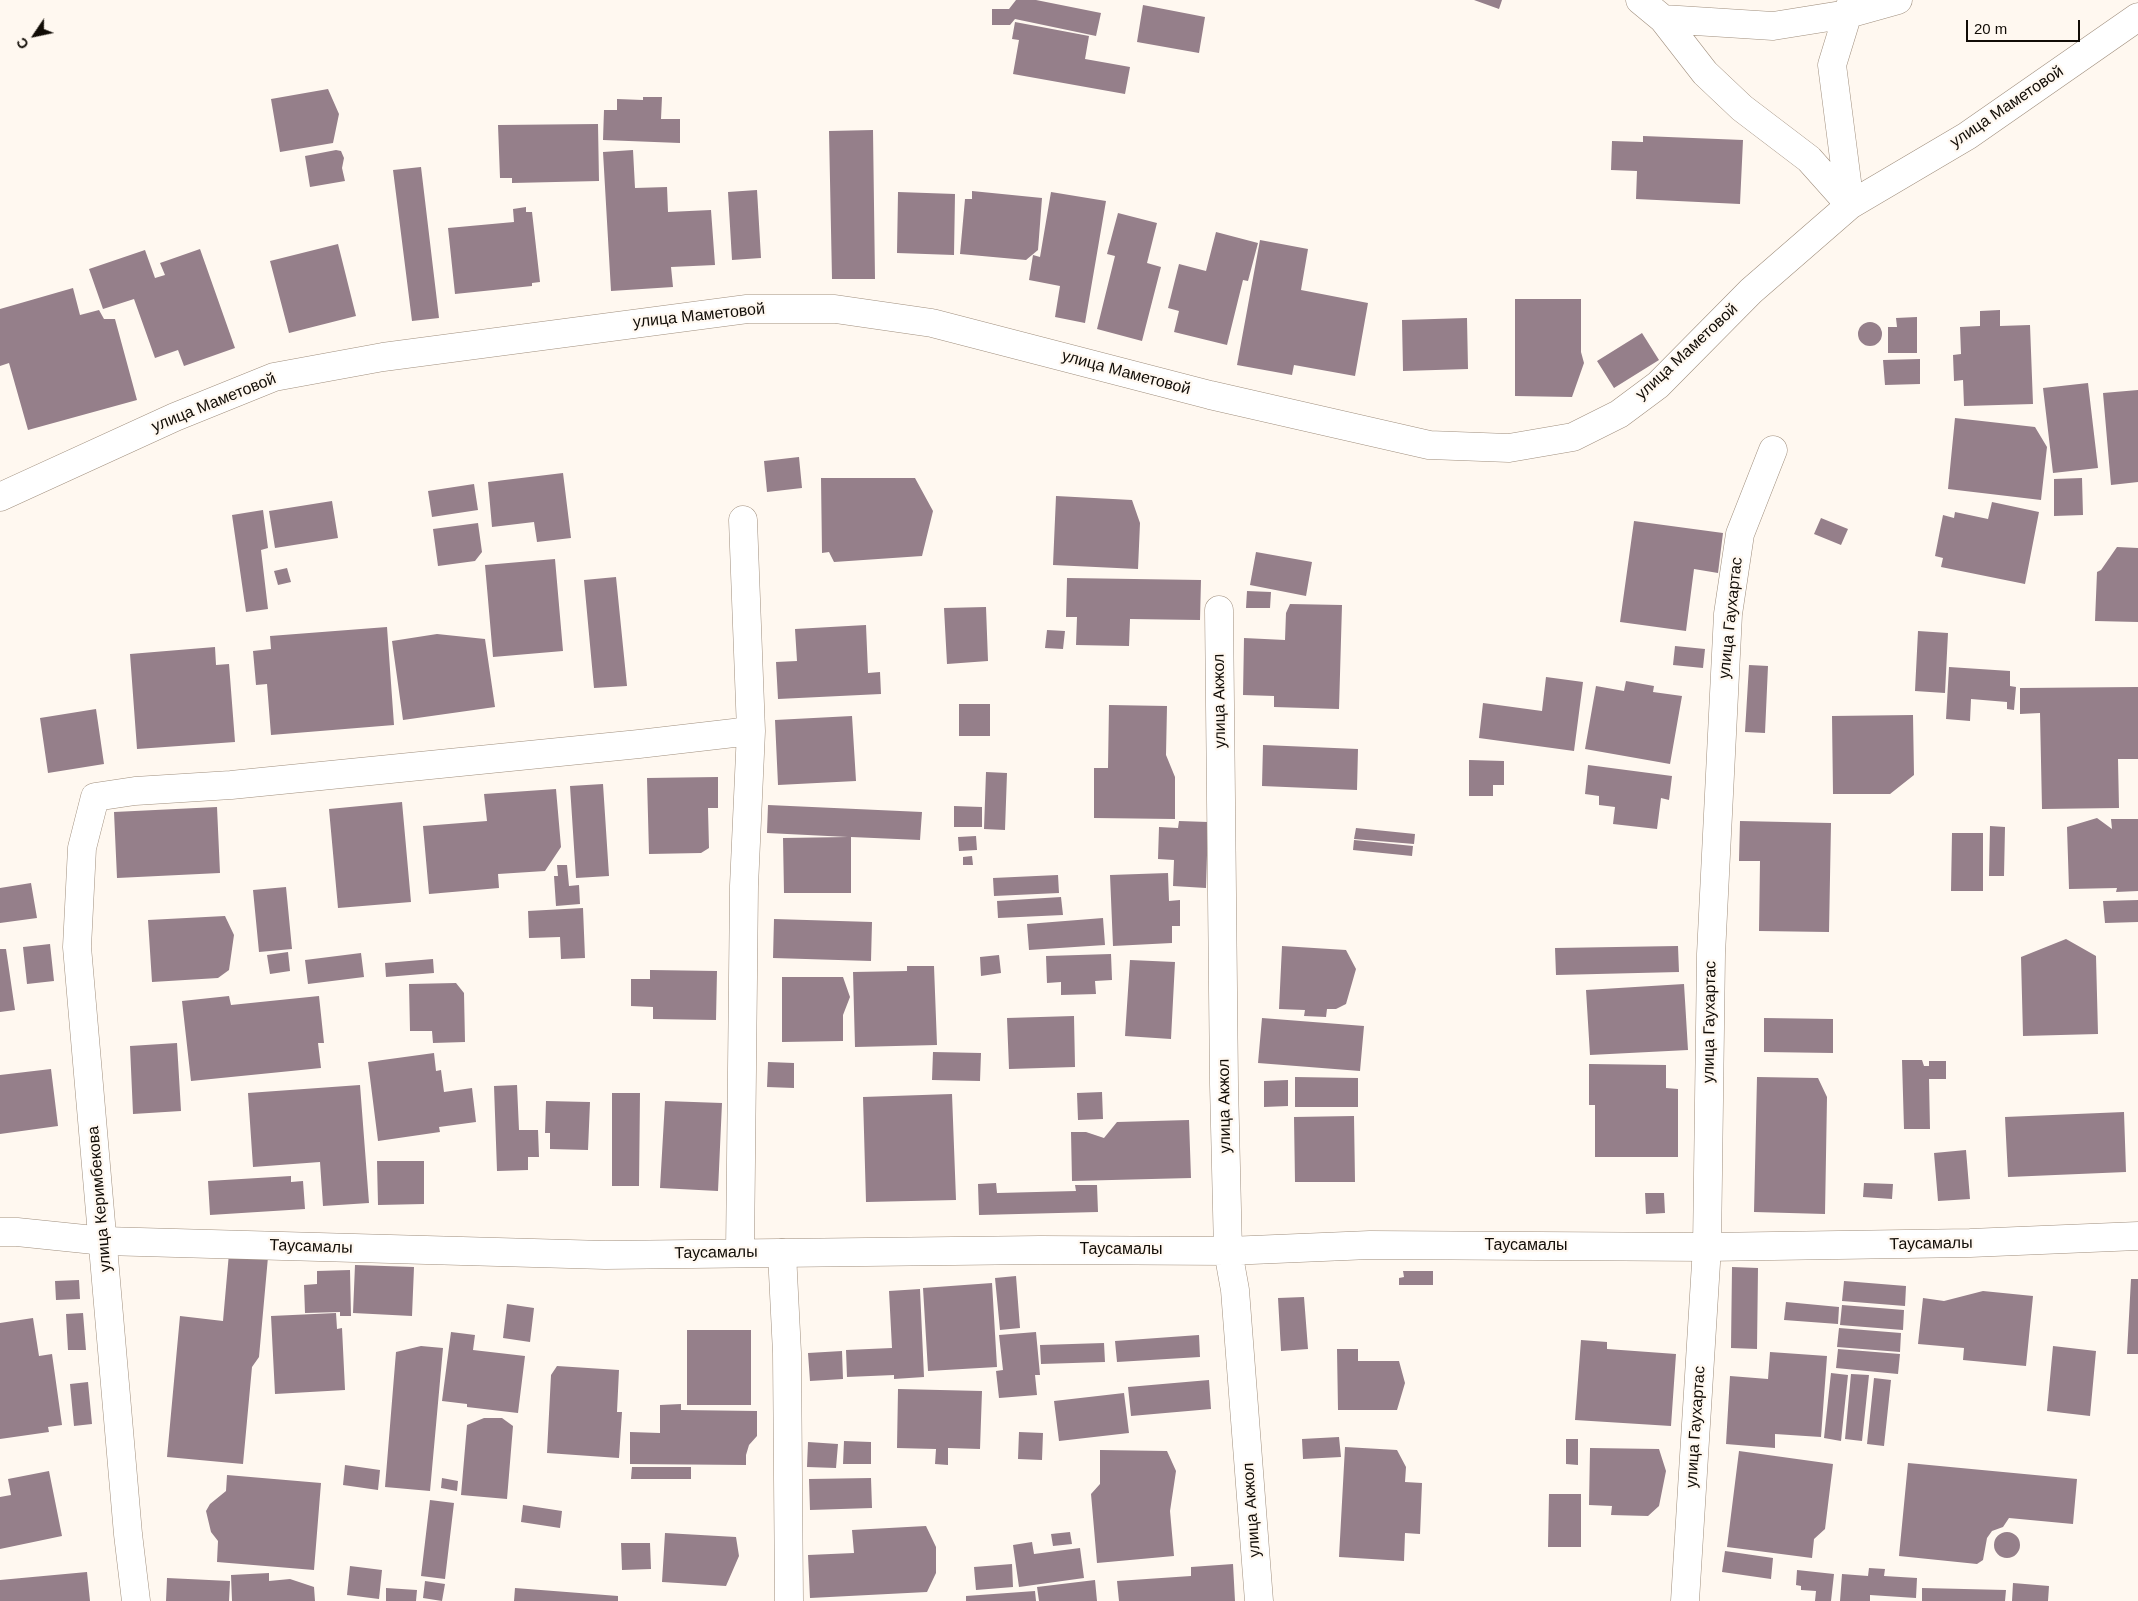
<!DOCTYPE html>
<html>
<head>
<meta charset="utf-8">
<style>
	body { margin:0 }
	#map { position:relative; width:2138px; height:1601px; overflow:hidden; background:#fff8f0; font-family:Arial,sans-serif }
	canvas { display:block }
	.north { position:absolute; left:10px; top:10px; width:50px; height:50px; -webkit-text-stroke:4px #fff8f0; paint-order:stroke; rotate:236deg; font-size:14px; font-weight:700; line-height:20px; text-align:center; color:#110c06 }
	.north::after { content:''; display:block; margin:auto; width:18px; height:22px; background:#110c06; clip-path:polygon(50% 0,100% 100%,50% 72%,0 100%) }
	.scale { position:absolute; left:1966px; top:20px; width:114px; height:22px; box-sizing:border-box; border:2px solid #110c06; border-top:0; padding-left:6px; font-size:15px; line-height:18px; white-space:nowrap; color:#110c06; -webkit-text-stroke:4px #fff8f0; paint-order:stroke }
</style>
</head>
<body>
<div id="map">
<canvas width="2138" height="1601"></canvas>
<div class="north">С</div>
<div class="scale">20 m</div>
</div>
<script>
const ctx = document.querySelector('canvas').getContext('2d');
ctx.lineJoin = 'round';
function fill(path, color) {
  ctx.fillStyle = color;
  ctx.fill(path, 'evenodd');
}
function toPath(rows) {
  const path = new Path2D();
  for (const r of rows) {
    if (r.length === 3) {
      path.moveTo(r[0] + r[2], r[1]);
      path.arc(r[0], r[1], r[2], 0, 2 * Math.PI);
      continue;
    }
    path.moveTo(r[0], r[1]);
    for (let i = 2; i < r.length; i += 2) path.lineTo(r[i], r[i + 1]);
  }
  return path;
}
function stroke(path, color, width, dash) {
  ctx.strokeStyle = color;
  ctx.lineWidth = width;
  ctx.lineCap = dash ? 'butt' : 'round';
  ctx.setLineDash(dash || []);
  ctx.stroke(path);
}
function drawText(font, color, halo, rows, align = 'center') {
  ctx.font = font + ' Arial,sans-serif';
  ctx.lineWidth = 4.5;
  ctx.setLineDash([]);
  ctx.textBaseline = 'middle';
  ctx.strokeStyle = halo;
  ctx.fillStyle = color;
  for (const [text, x, y, turn = 0] of rows) {
    ctx.save();
    ctx.translate(x, y);
    ctx.rotate((+turn || 0) * Math.PI / 180);
    ctx.textAlign = isNaN(turn) ? turn : align;
    if (halo) ctx.strokeText(text, 0, 0);
    ctx.fillText(text, 0, 0);
    ctx.restore();
  }
}
fill(toPath([
	[1016,0,1036,0,1101,13,1096,36,1015,19,1010,25,992,25,992,9,1009,9],
	[1474,0,1502,0,1499,9],
	[1143,5,1205,17,1199,53,1137,42],
	[1015,22,1089,36,1085,59,1130,67,1125,94,1013,74,1019,40,1012,39],
	[328,89,339,114,333,143,280,152,271,99],
	[643,97,662,97,661,119,680,119,680,143,603,140,604,110,617,110,617,99,643,100],
	[598,124,599,181,512,183,512,178,500,178,498,125],
	[873,130,875,279,832,279,829,131],
	[1643,136,1743,140,1740,204,1636,199,1637,171,1611,170,1612,141,1643,142],
	[336,150,341,151,344,158,342,168,345,181,310,187,305,156],
	[633,150,635,188,667,187,668,212,711,210,715,265,671,267,673,287,611,291,603,152],
	[421,167,439,318,412,321,393,170],
	[757,190,761,258,732,260,728,192],
	[972,191,1042,198,1038,250,1026,260,960,254,965,199,972,199],
	[898,192,955,194,954,255,897,253],
	[1051,192,1106,201,1085,323,1055,317,1060,286,1029,280,1033,255,1040,257],
	[526,207,526,212,532,212,540,282,532,283,532,286,455,294,448,228,514,222,513,209],
	[1118,213,1157,223,1147,263,1161,267,1142,341,1097,329,1115,256,1107,254],
	[1216,232,1258,243,1248,281,1243,280,1227,345,1174,332,1179,311,1168,308,1179,264,1206,271],
	[1260,240,1308,249,1301,290,1368,303,1355,376,1294,365,1292,375,1237,365],
	[338,244,356,316,289,333,270,261],
	[200,249,235,348,184,366,178,350,155,358,134,299,103,309,89,269,145,250,155,278,165,275,160,263],
	[73,288,80,315,99,310,104,319,115,319,137,400,28,430,9,363,0,366,0,309],
	[1515,299,1581,299,1581,352,1584,363,1572,397,1515,396],
	[2000,310,2000,326,2030,325,2033,404,1964,406,1963,380,1954,381,1953,355,1961,354,1960,327,1980,326,1980,311],
	[1917,317,1917,353,1888,353,1888,327,1897,327,1896,318],
	[1467,318,1468,369,1403,371,1402,320],
	[1870,334,12],
	[1642,333,1659,360,1614,388,1597,361],
	[1920,359,1920,384,1885,385,1883,360],
	[2088,383,2098,468,2053,473,2043,388],
	[2138,390,2138,482,2111,485,2103,393],
	[1955,418,2035,427,2047,447,2041,500,1948,489],
	[799,457,802,488,767,492,764,461],
	[563,473,571,538,537,542,534,522,492,527,488,482],
	[821,478,915,478,933,511,922,556,834,562,829,552,822,553],
	[2082,478,2083,515,2054,516,2054,479],
	[474,484,478,510,432,517,428,491],
	[1056,496,1132,500,1140,523,1138,569,1053,565],
	[332,501,338,538,275,548,269,511],
	[1992,502,2039,512,2025,584,1941,567,1943,558,1935,556,1943,515,1954,518,1955,512,1988,519],
	[263,510,268,548,261,550,268,609,246,612,232,515],
	[1821,518,1848,529,1841,545,1814,534],
	[1634,521,1723,533,1718,573,1694,569,1686,631,1620,622],
	[478,523,482,552,475,561,438,566,433,529],
	[2117,547,2138,548,2138,622,2095,621,2097,572,2101,570],
	[1256,552,1312,562,1306,596,1250,585],
	[555,559,563,651,493,657,485,565],
	[287,568,291,582,278,585,274,571],
	[616,577,627,686,594,688,584,580],
	[1067,578,1201,580,1200,620,1130,619,1129,646,1076,645,1077,617,1066,617],
	[1247,591,1271,592,1270,608,1246,608],
	[1290,604,1342,605,1339,709,1274,707,1274,696,1243,695,1244,638,1285,640,1286,613],
	[986,607,988,661,947,664,944,608],
	[866,625,868,673,880,672,881,694,778,699,776,662,797,661,795,629],
	[387,627,394,725,271,735,267,684,256,685,253,651,271,649,270,636],
	[1047,630,1065,631,1063,649,1045,648],
	[1918,631,1948,633,1945,693,1915,691],
	[437,634,485,639,495,707,403,720,392,641],
	[1675,646,1705,649,1703,668,1673,665],
	[215,647,216,665,229,664,235,742,137,749,130,654],
	[1749,665,1768,666,1765,733,1745,732],
	[1949,667,2010,671,2010,686,2016,687,2014,710,2007,709,2007,702,1971,699,1970,721,1946,719],
	[1546,677,1583,682,1574,751,1479,738,1483,703,1542,711],
	[1626,681,1654,686,1653,692,1682,696,1670,764,1585,749,1596,686,1624,691],
	[2138,687,2138,759,2118,759,2119,808,2042,809,2040,713,2020,714,2020,688],
	[959,704,990,704,990,736,959,736],
	[1109,705,1167,706,1166,755,1175,777,1175,819,1094,818,1094,768,1108,768],
	[96,709,104,764,48,773,40,718],
	[1913,715,1914,775,1890,794,1833,794,1832,716],
	[852,716,856,781,778,785,775,720],
	[1263,745,1358,749,1357,790,1262,786],
	[1469,760,1504,761,1504,785,1493,785,1493,796,1469,796],
	[1588,765,1672,776,1669,800,1661,798,1657,829,1613,824,1615,807,1599,805,1599,796,1585,794],
	[986,772,1007,773,1005,830,984,829],
	[718,777,718,808,708,808,709,848,701,853,649,854,647,778],
	[603,784,609,876,576,878,570,786],
	[556,789,561,847,545,871,498,874,499,888,429,894,423,826,487,821,484,794],
	[402,802,411,902,338,908,329,809],
	[768,805,922,812,920,840,851,837,851,893,784,893,783,838,848,837,767,833],
	[954,806,982,807,982,827,954,827],
	[217,807,220,873,117,878,114,812],
	[2097,818,2112,829,2111,819,2138,819,2138,891,2116,892,2117,888,2069,889,2067,827],
	[1179,821,1208,822,1206,888,1173,886,1174,860,1158,859,1159,827,1178,828],
	[1740,821,1831,823,1829,932,1759,931,1760,861,1739,861],
	[1990,826,2005,827,2004,876,1989,876],
	[1356,828,1415,834,1414,844,1354,839],
	[1952,833,1983,833,1983,891,1951,891],
	[976,836,977,850,959,851,958,837],
	[1354,840,1413,846,1412,856,1353,850],
	[972,856,973,865,963,865,963,857],
	[557,865,567,865,569,886,579,885,580,904,556,906,554,876,558,876],
	[1168,873,1169,901,1180,900,1180,926,1172,926,1172,943,1113,946,1110,875],
	[1058,875,1059,893,994,896,993,878],
	[31,883,37,918,0,923,0,888],
	[286,887,292,949,259,952,253,890],
	[1061,897,1063,915,998,918,997,901],
	[2138,900,2138,922,2105,923,2103,901],
	[583,908,585,958,561,959,560,937,529,938,528,911],
	[225,916,234,935,229,970,218,978,152,982,148,920],
	[1103,918,1105,945,1029,950,1027,924],
	[774,919,872,922,871,961,773,958],
	[2066,939,2096,956,2098,1034,2023,1036,2021,957],
	[50,944,54,981,27,984,23,947],
	[1282,946,1346,950,1356,969,1346,1004,1336,1009,1327,1009,1326,1017,1304,1016,1305,1010,1279,1009],
	[1678,946,1679,972,1556,975,1555,948],
	[0,949,6,949,15,1010,0,1012],
	[288,952,290,971,270,974,267,955],
	[361,953,364,977,308,984,305,960],
	[1111,954,1112,980,1095,981,1096,994,1061,995,1061,982,1047,983,1046,956],
	[999,955,1001,973,981,976,980,957],
	[433,959,434,973,386,977,385,963],
	[1130,960,1175,962,1171,1039,1125,1036],
	[907,966,934,966,937,1045,855,1047,853,972,907,971],
	[650,970,717,971,716,1020,653,1019,653,1007,631,1006,631,979,650,979],
	[782,977,843,977,850,997,843,1015,843,1041,782,1042],
	[456,983,464,993,465,1042,433,1043,432,1031,410,1031,409,984],
	[1684,984,1688,1050,1590,1055,1586,990],
	[229,996,231,1005,319,996,324,1043,318,1043,321,1068,191,1081,182,1001],
	[1074,1016,1075,1067,1009,1069,1007,1018],
	[1262,1018,1364,1026,1360,1071,1258,1063],
	[1764,1018,1833,1019,1833,1053,1764,1052],
	[177,1043,181,1111,133,1114,130,1046],
	[933,1052,981,1053,980,1081,932,1080],
	[434,1053,436,1071,441,1070,444,1092,472,1088,476,1122,439,1127,440,1132,378,1141,368,1062],
	[1902,1060,1922,1060,1924,1066,1929,1066,1929,1061,1946,1061,1946,1079,1929,1079,1930,1129,1904,1129],
	[768,1062,794,1063,794,1088,767,1087],
	[1589,1064,1666,1065,1666,1088,1678,1089,1678,1157,1595,1157,1595,1105,1589,1105],
	[51,1069,58,1126,0,1134,0,1075],
	[1295,1077,1358,1078,1358,1107,1295,1107],
	[1757,1077,1818,1078,1827,1097,1825,1214,1754,1212],
	[1288,1080,1288,1106,1264,1107,1264,1081],
	[360,1085,369,1203,323,1206,320,1162,253,1167,248,1093],
	[517,1085,519,1130,538,1130,539,1157,528,1157,528,1170,497,1171,494,1086],
	[1102,1092,1103,1119,1078,1120,1077,1093],
	[612,1093,640,1093,639,1186,612,1186],
	[952,1094,956,1200,866,1202,863,1097],
	[546,1101,590,1102,588,1150,550,1149,550,1133,545,1133],
	[665,1101,722,1103,718,1191,660,1188],
	[2124,1112,2126,1172,2008,1177,2005,1117],
	[1354,1116,1355,1182,1295,1182,1294,1117],
	[1189,1120,1191,1178,1072,1181,1071,1132,1086,1132,1104,1138,1117,1122],
	[1966,1150,1970,1199,1938,1201,1934,1153],
	[377,1161,424,1161,424,1204,378,1205],
	[291,1176,291,1182,303,1181,305,1209,210,1215,208,1181],
	[996,1183,997,1193,1076,1191,1075,1185,1097,1185,1098,1212,979,1215,978,1184],
	[1864,1183,1893,1184,1892,1199,1863,1197],
	[1645,1193,1664,1193,1665,1213,1646,1214],
	[229,1253,268,1257,259,1357,252,1367,243,1464,167,1457,180,1316,223,1321],
	[355,1265,414,1267,412,1316,353,1313],
	[1732,1267,1758,1268,1757,1349,1731,1348],
	[350,1270,351,1316,340,1316,340,1312,305,1313,304,1285,317,1284,317,1271],
	[1403,1271,1433,1271,1433,1285,1399,1285,1399,1278,1404,1277],
	[1016,1276,1020,1328,1000,1330,995,1278],
	[2131,1279,2138,1279,2138,1354,2127,1354],
	[79,1280,80,1299,56,1300,55,1281],
	[1844,1281,1906,1286,1905,1306,1842,1301],
	[992,1283,997,1367,928,1371,923,1288],
	[920,1289,924,1377,894,1379,894,1375,847,1377,846,1350,892,1348,889,1291],
	[1983,1291,2033,1296,2026,1366,1963,1360,1964,1348,1918,1344,1923,1298,1944,1301],
	[1304,1297,1308,1349,1281,1351,1278,1298],
	[1786,1302,1839,1307,1838,1324,1784,1320],
	[507,1304,534,1308,530,1342,503,1338],
	[1842,1305,1904,1310,1903,1330,1840,1325],
	[83,1313,86,1350,68,1350,66,1314],
	[336,1313,337,1329,342,1328,345,1390,275,1394,271,1316],
	[33,1318,39,1356,52,1354,62,1425,48,1427,49,1432,0,1439,0,1323],
	[1839,1328,1901,1333,1900,1352,1837,1347],
	[687,1330,751,1330,751,1405,687,1405],
	[451,1332,475,1335,473,1350,525,1356,518,1413,467,1407,467,1404,442,1401],
	[1036,1332,1040,1375,1035,1375,1037,1395,999,1398,996,1371,1003,1370,999,1335],
	[1199,1335,1200,1357,1117,1362,1115,1341],
	[1581,1340,1607,1342,1607,1349,1676,1354,1671,1426,1575,1420],
	[1104,1343,1105,1362,1041,1364,1040,1345],
	[421,1346,443,1348,430,1491,385,1487,396,1352],
	[2053,1346,2096,1351,2090,1416,2047,1411],
	[1337,1349,1358,1349,1358,1361,1399,1361,1405,1383,1397,1410,1338,1410],
	[1838,1349,1900,1354,1898,1374,1836,1368],
	[842,1351,843,1379,810,1381,808,1353],
	[1770,1352,1827,1356,1821,1437,1775,1434,1775,1448,1726,1444,1730,1376,1768,1379],
	[557,1366,619,1370,617,1412,622,1412,619,1458,547,1453,551,1375],
	[1831,1373,1848,1375,1841,1441,1824,1438],
	[1851,1374,1869,1375,1862,1441,1845,1439],
	[1874,1378,1891,1380,1884,1446,1867,1444],
	[1209,1380,1211,1409,1131,1416,1128,1387],
	[88,1382,92,1424,74,1426,70,1384],
	[898,1389,982,1391,980,1449,948,1448,948,1465,935,1464,936,1449,897,1448],
	[1124,1393,1129,1433,1059,1441,1054,1401],
	[681,1404,681,1410,757,1411,757,1436,749,1445,746,1455,746,1465,630,1464,630,1432,660,1433,660,1405],
	[484,1418,502,1418,513,1426,507,1499,461,1495,467,1425],
	[1019,1432,1043,1433,1042,1460,1018,1459],
	[1339,1437,1341,1457,1303,1459,1302,1439],
	[1566,1439,1578,1439,1578,1465,1566,1464],
	[844,1441,871,1442,871,1464,843,1464],
	[808,1442,838,1444,836,1468,807,1467],
	[1345,1447,1397,1450,1406,1467,1405,1482,1422,1483,1420,1534,1405,1533,1404,1561,1339,1557],
	[1590,1448,1659,1449,1666,1471,1659,1506,1648,1516,1611,1515,1612,1506,1589,1505],
	[1100,1450,1167,1451,1176,1471,1170,1511,1174,1556,1097,1563,1091,1494,1100,1484],
	[1739,1451,1833,1464,1825,1529,1814,1539,1812,1558,1727,1547],
	[1908,1463,2077,1479,2073,1524,2009,1518,2003,1527,1992,1531,1987,1538,1983,1560,1977,1564,1899,1556],
	[345,1465,380,1470,378,1490,343,1485],
	[632,1467,691,1467,691,1479,631,1479],
	[49,1471,62,1536,0,1549,0,1497,11,1495,8,1479],
	[227,1475,321,1483,314,1570,217,1562,218,1541,211,1532,206,1511,210,1504,226,1491],
	[442,1478,458,1481,457,1491,441,1488],
	[871,1478,872,1508,810,1510,809,1479],
	[1549,1494,1581,1494,1581,1547,1548,1547],
	[430,1500,454,1503,445,1579,421,1576],
	[523,1505,562,1511,560,1528,521,1522],
	[926,1526,936,1547,936,1573,927,1592,810,1598,808,1555,854,1553,852,1530],
	[1070,1532,1072,1544,1053,1546,1051,1534],
	[2007,1545,13],
	[665,1533,736,1537,739,1556,726,1586,662,1582],
	[1032,1542,1034,1554,1080,1548,1084,1578,1019,1587,1013,1545],
	[621,1543,650,1543,651,1569,622,1570],
	[1725,1551,1773,1558,1771,1579,1722,1572],
	[1012,1564,1013,1587,976,1590,974,1567],
	[1233,1564,1235,1601,1119,1601,1117,1581,1191,1576,1191,1567],
	[350,1566,382,1570,379,1599,347,1595],
	[1869,1568,1885,1569,1884,1576,1917,1578,1916,1598,1870,1595,1870,1601,1840,1601,1842,1574,1868,1576],
	[1797,1570,1834,1574,1831,1601,1815,1601,1816,1591,1801,1590,1801,1586,1796,1585],
	[87,1572,90,1601,0,1601,0,1580],
	[269,1573,269,1581,290,1579,314,1587,315,1601,232,1601,231,1575],
	[167,1578,230,1581,229,1601,166,1601],
	[1095,1580,1097,1601,1039,1601,1037,1587],
	[425,1581,445,1584,442,1601,423,1598],
	[2013,1583,2049,1586,2048,1601,2012,1601],
	[386,1588,417,1590,416,1601,386,1601],
	[515,1588,618,1596,618,1601,514,1601],
	[1922,1588,2006,1590,2005,1601,1922,1601],
	[1035,1591,1036,1601,966,1601,966,1596]
]), '#957f8a');
const street = toPath([
	[1640,0,1663,19,1773,26,1848,14,1898,0],
	[1663,19,1705,73,1742,108,1809,159,1850,205],
	[1850,205,1832,65,1852,0],
	[0,497,175,417,274,377,383,357,747,309,835,309,932,323,1210,395,1429,445,1509,448,1573,437,1619,414,1658,385,1751,291,1850,205,1967,136,2138,17],
	[1219,610,1224,1084,1228,1251],
	[740,1252,744,886,751,731,743,520],
	[782,1253,787,1353,789,1601],
	[136,1601,128,1534,77,947,82,848,95,797,135,791,231,785,639,744,751,731],
	[1685,1601,1707,1247,1711,954,1728,614,1740,534,1773,450]
]);
const secondary = toPath([
	[0,1232,17,1232,104,1241,605,1255,1040,1250,1228,1251,1370,1245,1707,1247,1970,1243,2138,1236],
	[1228,1251,1235,1290,1259,1601]
]);
stroke(street, '#a08f7e', 29);
stroke(secondary, '#a08f7e', 29);
stroke(street, '#fff', 28);
stroke(secondary, '#fff', 28);
drawText('16px', '#110c06', '#fff8f0', [
	["улица Маметовой",2007,107,-34],
	["улица Маметовой",699,316,-6],
	["улица Маметовой",1687,352,-43],
	["улица Маметовой",1126,373,15],
	["улица Маметовой",214,403,-22],
	["улица Гаухартас",1731,618,-84],
	["улица Акжол",1220,701,-91],
	["улица Гаухартас",1710,1022,-89],
	["улица Акжол",1225,1106,-91],
	["улица Керимбекова",100,1199,-95],
	["Таусамалы",1931,1244,-1],
	["Таусамалы",1526,1246],
	["Таусамалы",311,1247,2],
	["Таусамалы",1121,1250],
	["Таусамалы",716,1253,-1],
	["улица Гаухартас",1696,1427,-86],
	["улица Акжол",1252,1510,-94]
]);
</script>
</body>
</html>
